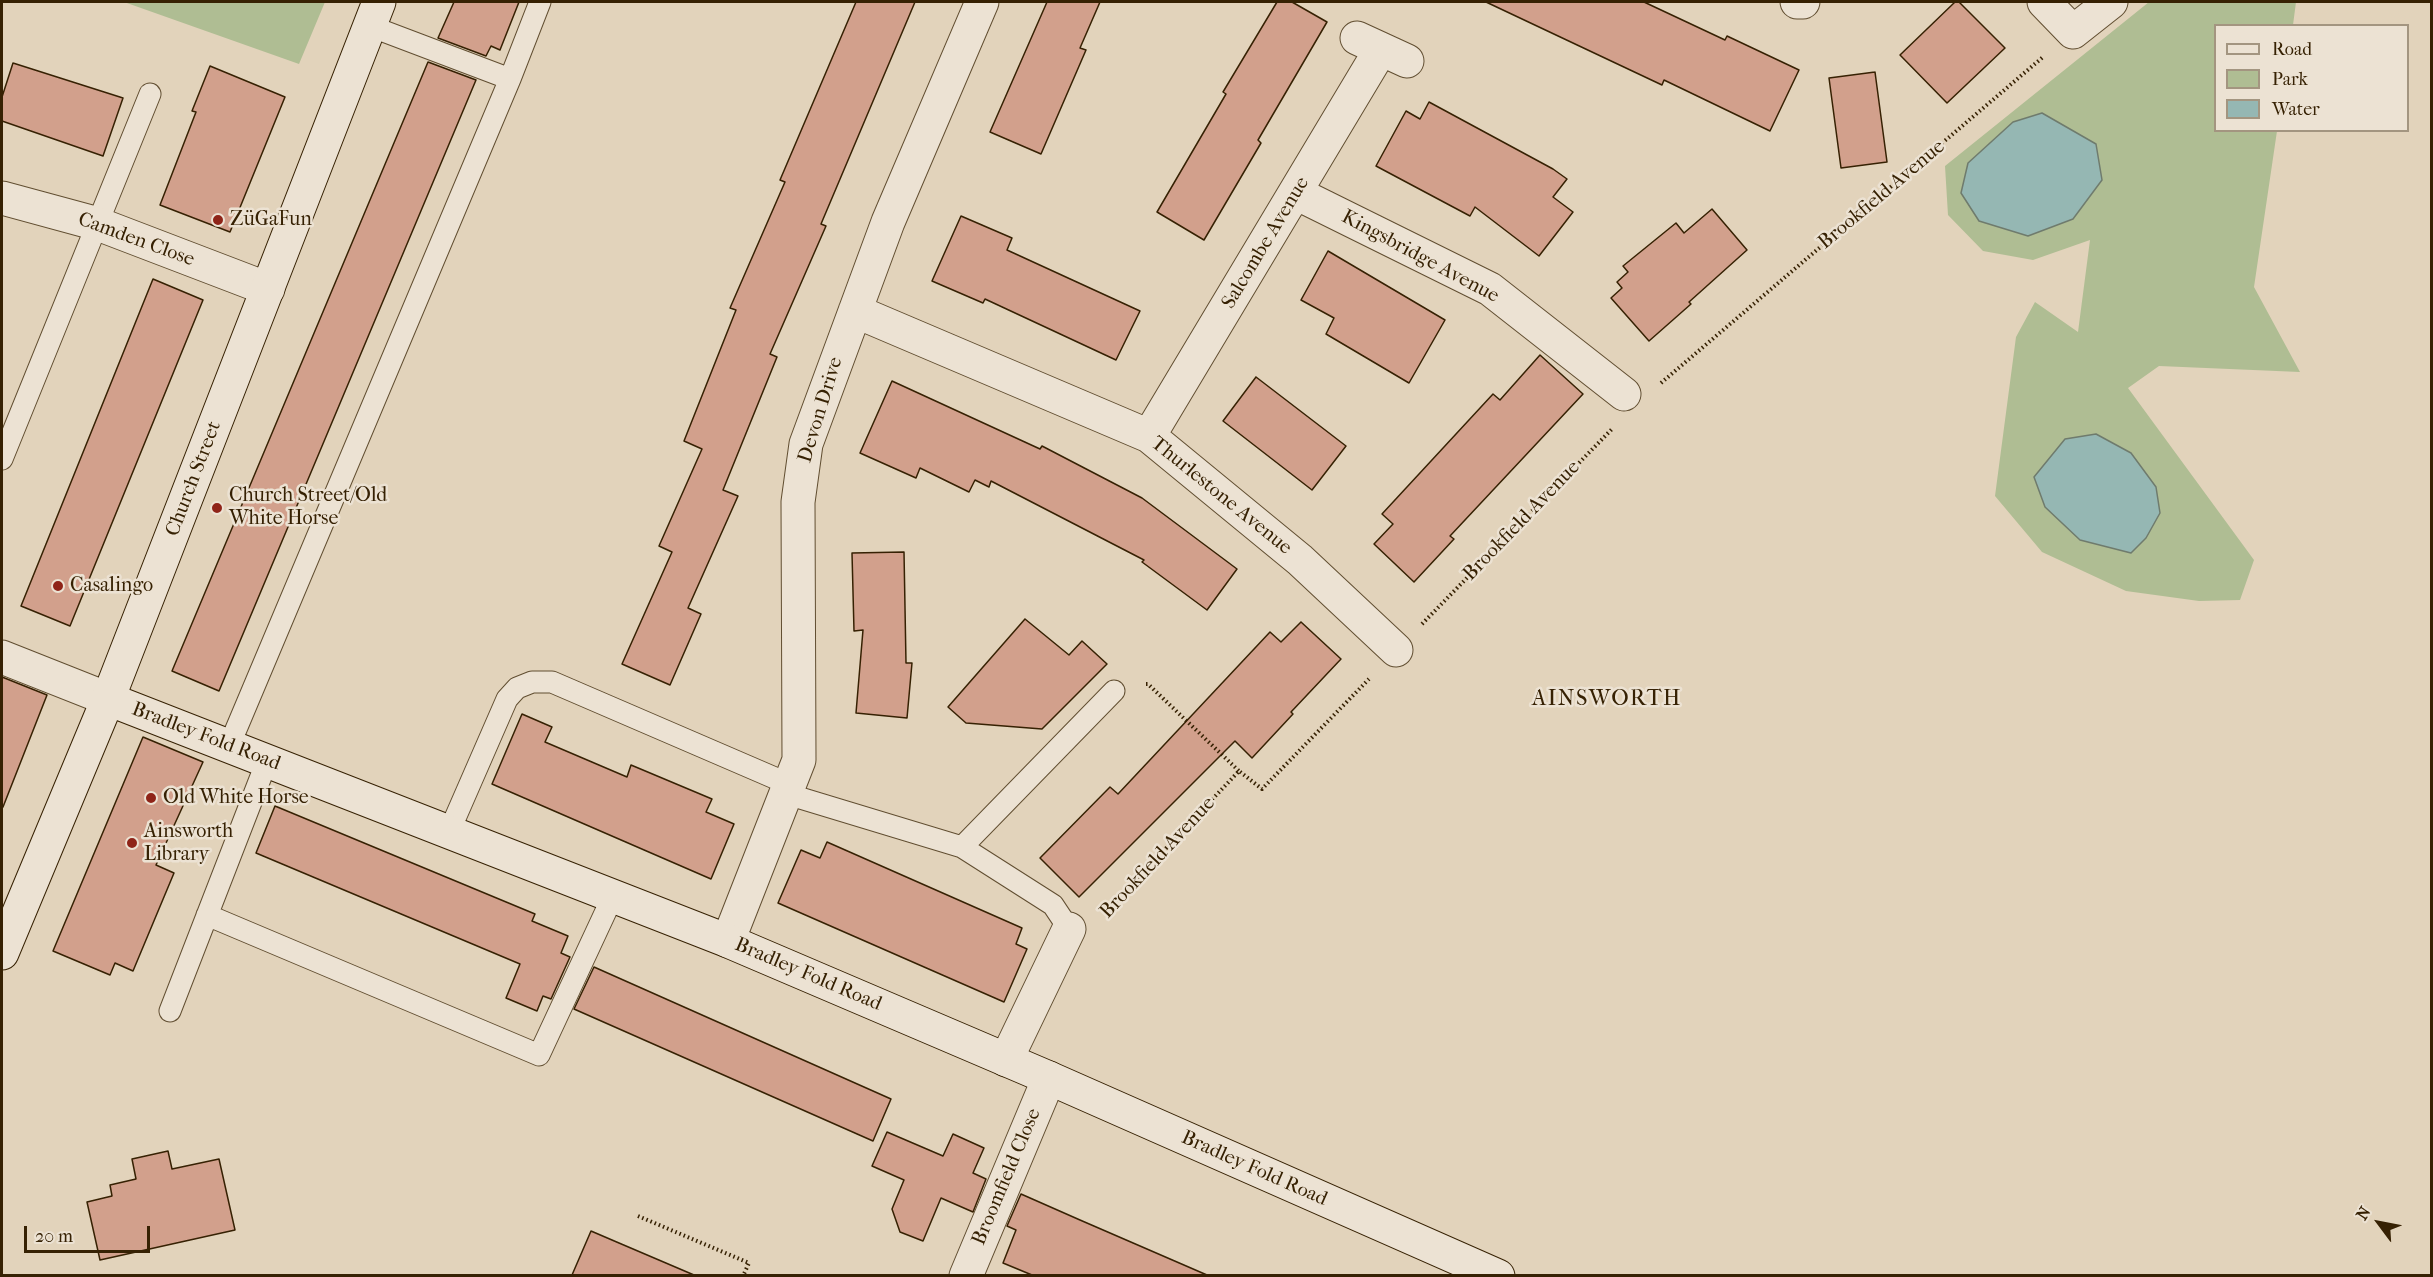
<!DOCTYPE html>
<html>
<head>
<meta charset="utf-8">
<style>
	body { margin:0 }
	#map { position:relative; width:2433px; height:1277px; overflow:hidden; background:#e2d3bb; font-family:"IM FELL French Canon",serif }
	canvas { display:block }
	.frame { position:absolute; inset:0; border:3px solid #362103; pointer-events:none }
	.legend { position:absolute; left:2214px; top:24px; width:195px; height:108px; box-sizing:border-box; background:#ece2d3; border:2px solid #a39580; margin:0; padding:8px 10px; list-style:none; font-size:18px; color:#362103 }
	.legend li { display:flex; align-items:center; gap:12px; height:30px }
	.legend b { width:30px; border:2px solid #a39580 }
	.north { position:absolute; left:2349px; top:1193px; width:60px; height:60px; -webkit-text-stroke:4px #ece2d3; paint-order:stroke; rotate:302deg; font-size:16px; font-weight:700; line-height:24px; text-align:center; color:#362103 }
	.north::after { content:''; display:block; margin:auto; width:21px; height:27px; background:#362103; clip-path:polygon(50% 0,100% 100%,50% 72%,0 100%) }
	.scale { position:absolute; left:24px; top:1226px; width:126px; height:27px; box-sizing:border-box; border:3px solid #362103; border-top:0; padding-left:8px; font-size:18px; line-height:21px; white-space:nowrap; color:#362103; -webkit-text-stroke:4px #ece2d3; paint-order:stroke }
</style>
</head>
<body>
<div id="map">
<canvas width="2433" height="1277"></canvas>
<div class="frame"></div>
<ul class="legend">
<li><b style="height:8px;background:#ece2d3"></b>Road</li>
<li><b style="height:16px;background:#afbd93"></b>Park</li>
<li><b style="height:16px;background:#95b7b3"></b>Water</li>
</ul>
<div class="north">N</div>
<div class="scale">20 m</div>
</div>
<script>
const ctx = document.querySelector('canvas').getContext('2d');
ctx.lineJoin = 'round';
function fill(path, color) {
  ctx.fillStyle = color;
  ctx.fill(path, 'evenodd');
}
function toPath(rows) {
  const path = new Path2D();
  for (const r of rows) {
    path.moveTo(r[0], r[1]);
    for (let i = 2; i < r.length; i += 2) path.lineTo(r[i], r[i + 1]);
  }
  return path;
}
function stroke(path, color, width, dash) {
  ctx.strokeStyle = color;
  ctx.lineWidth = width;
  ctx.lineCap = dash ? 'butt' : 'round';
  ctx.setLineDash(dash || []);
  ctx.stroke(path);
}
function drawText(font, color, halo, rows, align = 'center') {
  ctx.font = font + ' "IM FELL French Canon",serif';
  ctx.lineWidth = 5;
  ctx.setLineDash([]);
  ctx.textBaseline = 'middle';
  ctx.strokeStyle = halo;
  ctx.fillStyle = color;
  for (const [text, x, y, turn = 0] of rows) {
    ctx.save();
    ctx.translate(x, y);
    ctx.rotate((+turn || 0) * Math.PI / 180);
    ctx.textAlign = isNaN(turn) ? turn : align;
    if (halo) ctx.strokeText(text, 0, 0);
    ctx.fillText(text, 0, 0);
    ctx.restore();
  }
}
fill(toPath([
	[124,2,325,2,299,64],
	[2149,2,2296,2,2293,25,2216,26,2216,130,2277,131,2254,287,2300,372,2159,366,2128,388,2254,560,2240,600,2199,601,2126,591,2042,552,1995,496,2016,337,2035,302,2078,332,2090,240,2033,260,1983,251,1948,215,1945,166],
	[2042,113,2096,144,2102,180,2073,219,1968,163,2013,122]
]), '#afbd93');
const water = toPath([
	[2042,113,2096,144,2102,180,2073,219,2028,236,1979,221,1961,193,1968,163,2013,122,2042,113],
	[2096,434,2131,453,2156,487,2160,513,2146,538,2131,553,2080,540,2045,507,2034,477,2065,439,2096,434]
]);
fill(water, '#95b7b3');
stroke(water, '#6f7b6d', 1.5);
const building = toPath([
	[454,2,519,2,500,50,491,46,486,56,438,38,454,2],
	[856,2,915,2,821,224,826,226,770,354,777,357,723,490,738,496,688,608,701,614,670,685,622,664,672,552,659,546,702,449,684,441,736,310,730,308,785,182,780,180,856,2],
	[1047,2,1100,2,1080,48,1086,50,1041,154,990,132,1047,2],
	[1277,2,1292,2,1327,22,1258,140,1261,143,1204,240,1157,212,1226,94,1223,92,1277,2],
	[1486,2,1644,2,1725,40,1727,36,1799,70,1770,131,1664,80,1662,85,1486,2],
	[1955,2,1959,2,2005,48,1947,103,1900,55,1955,2],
	[428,62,476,80,219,691,172,671,428,62],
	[13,63,123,98,103,156,2,121,2,97,13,63],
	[210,66,285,97,230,232,160,205,196,112,192,111,210,66],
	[1875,72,1887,162,1841,168,1829,78,1875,72],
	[1429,102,1553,169,1567,179,1553,197,1573,212,1539,256,1475,207,1470,216,1376,166,1406,111,1420,119,1429,102],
	[1712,209,1747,250,1689,302,1691,304,1649,341,1611,298,1622,288,1617,282,1628,272,1623,266,1676,223,1684,233,1712,209],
	[961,216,1012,238,1007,250,1140,311,1116,360,985,299,983,303,932,281,961,216],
	[1328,251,1445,320,1409,383,1326,334,1334,318,1301,300,1328,251],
	[153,279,203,300,70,626,21,606,153,279],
	[1540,355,1583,394,1450,536,1454,539,1414,582,1374,544,1393,524,1382,514,1493,394,1500,400,1540,355],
	[1256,377,1346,446,1312,490,1223,421,1256,377],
	[892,381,1040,449,1042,446,1142,498,1237,569,1207,610,1142,562,1144,560,991,481,989,487,975,480,969,492,920,468,916,478,860,453,892,381],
	[904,552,906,663,912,663,907,718,856,713,863,630,854,631,852,553,904,552],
	[1025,619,1069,655,1082,641,1107,664,1042,729,966,723,948,707,1025,619],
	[1301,622,1341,659,1291,712,1293,714,1252,758,1235,741,1079,897,1040,858,1110,787,1118,794,1270,632,1281,642,1301,622],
	[2,677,47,695,3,807,2,806,2,677],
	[522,714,552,727,545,742,627,777,631,765,712,799,706,812,734,824,711,879,492,784,522,714],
	[143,737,203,762,156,865,174,873,133,971,115,963,110,975,53,951,143,737],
	[275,806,535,914,532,921,568,936,561,953,570,957,551,999,543,996,537,1011,506,998,520,964,256,853,275,806],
	[827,842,1022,928,1016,944,1027,949,1004,1002,778,903,801,850,820,858,827,842],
	[594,967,891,1099,873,1141,574,1009,594,967],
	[887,1132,943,1156,953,1134,984,1148,973,1173,986,1179,973,1212,941,1198,923,1241,900,1232,892,1209,904,1180,872,1166,887,1132],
	[168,1151,172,1169,219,1159,235,1230,100,1260,87,1202,112,1196,110,1185,136,1179,132,1159,168,1151],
	[1021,1194,1080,1220,1207,1275,1032,1275,1003,1263,1016,1230,1007,1226,1021,1194],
	[591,1231,619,1243,694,1275,572,1275,591,1231]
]);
fill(building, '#d2a08c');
stroke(building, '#362103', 1.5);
const lane = toPath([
	[370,26,510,79],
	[2,459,150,94],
	[229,746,510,79,540,2],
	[787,794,962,847,1053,905,1069,929],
	[449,832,507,699,517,688,532,682,552,682,791,785],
	[962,847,1114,691],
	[207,915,539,1055,613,896],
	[170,1011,267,761]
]);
const street = toPath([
	[1797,2,1803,2],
	[2044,2,2073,32,2111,2],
	[1357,38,1407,61],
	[1296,193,1490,289,1624,394],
	[2,198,98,224,268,289],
	[855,311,1149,436,1300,560,1396,650],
	[1149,436,1381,49],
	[2,657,108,699],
	[728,941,799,760,798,502,806,444,888,222,982,2],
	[1006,1060,1069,929],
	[966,1276,1049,1078]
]);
const secondary = toPath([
	[108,699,728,941,1049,1078,1498,1276],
	[2,953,108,699,379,2]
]);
stroke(lane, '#614e31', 23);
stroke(street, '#614e31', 35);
stroke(secondary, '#362103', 35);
stroke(toPath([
	[1661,383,2043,57],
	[1422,624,1612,429],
	[1146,684,1148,684,1239,771],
	[1104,914,1239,771,1262,789,1369,679],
	[638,1216,749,1263,743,1276]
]), '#362103', 4, [1.5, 3]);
stroke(lane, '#ece2d3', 21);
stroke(street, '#ece2d3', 33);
stroke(secondary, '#ece2d3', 33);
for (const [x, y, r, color] of [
	[218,220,6,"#8f2418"],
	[217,508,6,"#8f2418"],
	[58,586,6,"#8f2418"],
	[151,798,6,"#8f2418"],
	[132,843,6,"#8f2418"]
]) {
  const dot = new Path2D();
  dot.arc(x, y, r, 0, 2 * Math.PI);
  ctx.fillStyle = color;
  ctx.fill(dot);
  stroke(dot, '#ece2d3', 2);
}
drawText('20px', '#362103', '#ece2d3', [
	["Brookfield Avenue",1882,195,-40],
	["Camden Close",136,240,20],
	["Salcombe Avenue",1266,243,-59],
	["Kingsbridge Avenue",1420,257,28],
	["Devon Drive",821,410,-73],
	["Church Street",194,479,-69],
	["Thurlestone Avenue",1221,496,39],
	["Brookfield Avenue",1522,521,-46],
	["Bradley Fold Road",206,737,21],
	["Brookfield Avenue",1158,858,-47],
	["Bradley Fold Road",808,975,23],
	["Bradley Fold Road",1254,1169,24],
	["Broomfield Close",1007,1177,-67]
]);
drawText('20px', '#362103', '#ece2d3', [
	["ZüGaFun",230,220],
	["Church Street/Old",229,496],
	["White Horse",229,519],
	["Casalingo",70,586],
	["Old White Horse",163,798],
	["Ainsworth",144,832],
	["Library",144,855]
], 'left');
ctx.letterSpacing = '1.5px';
drawText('22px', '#362103', '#ece2d3', [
	["AINSWORTH",1607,700]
]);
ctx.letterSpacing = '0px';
</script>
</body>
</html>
